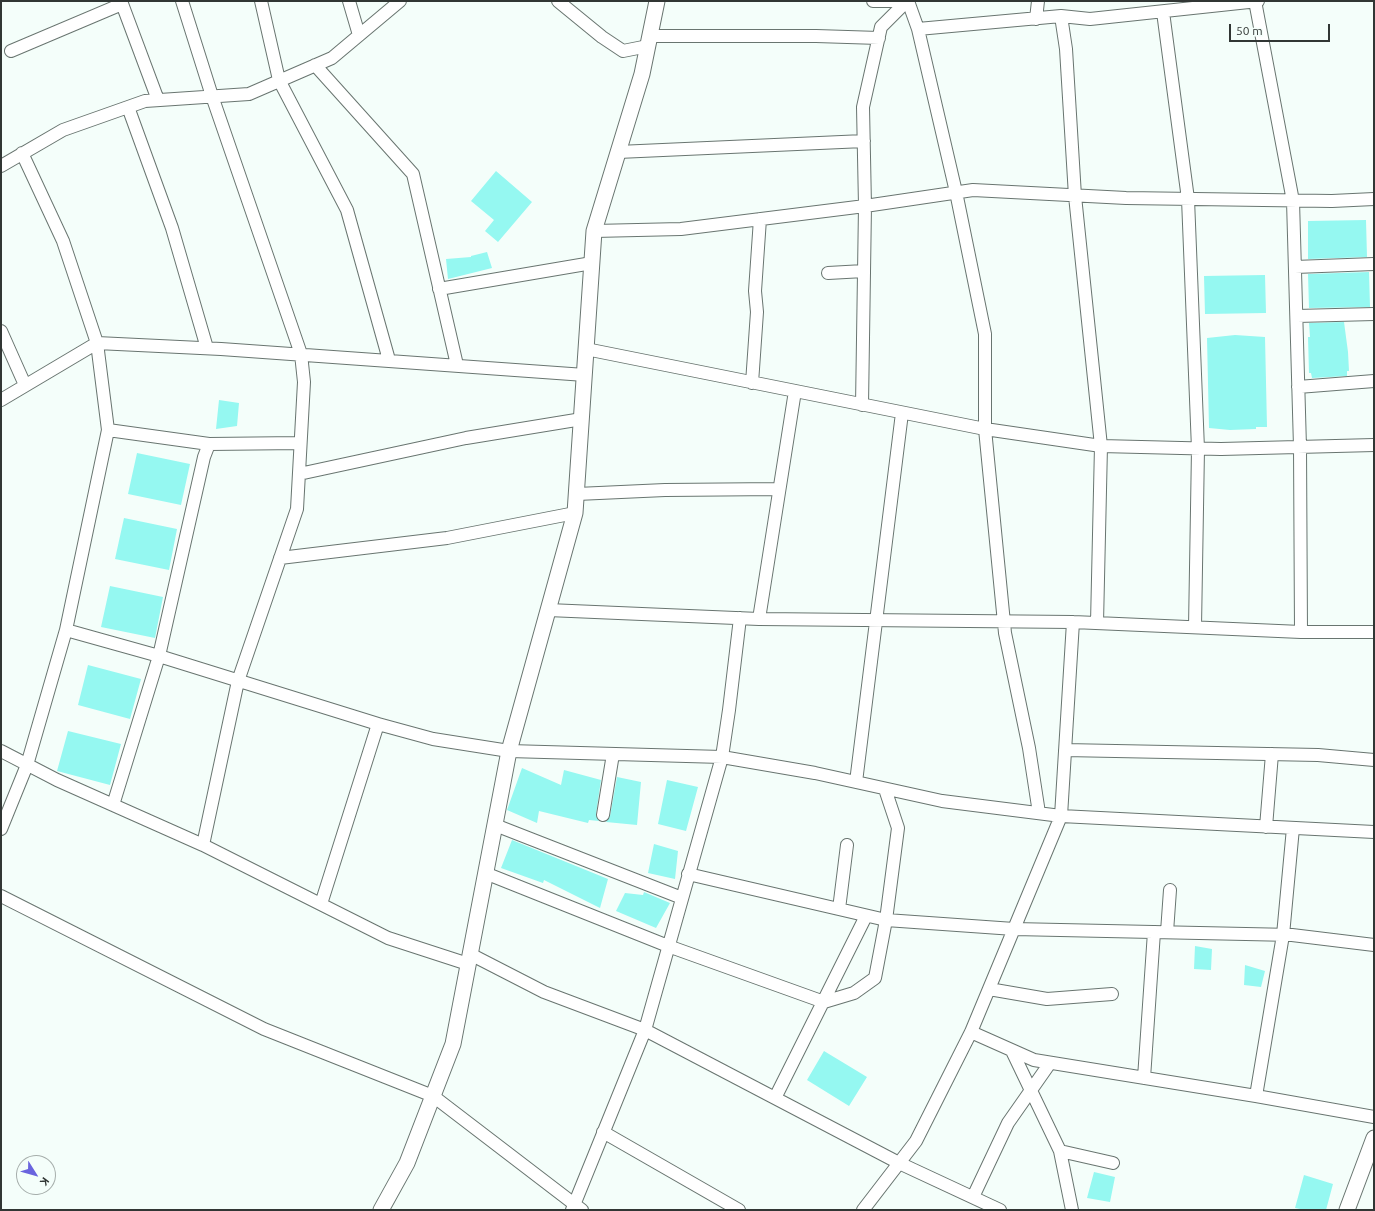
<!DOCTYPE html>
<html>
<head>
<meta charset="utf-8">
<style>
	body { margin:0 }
	#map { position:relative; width:1375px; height:1211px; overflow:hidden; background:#f4fefa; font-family:Ubuntu,sans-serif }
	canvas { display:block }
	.frame { position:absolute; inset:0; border:2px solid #313634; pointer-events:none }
	.north { position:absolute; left:16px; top:1155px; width:40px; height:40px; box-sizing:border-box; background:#f4fefa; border:1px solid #a6aeab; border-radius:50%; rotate:127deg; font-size:11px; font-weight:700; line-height:16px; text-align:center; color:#313634 }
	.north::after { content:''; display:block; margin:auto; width:14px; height:18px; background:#6a64de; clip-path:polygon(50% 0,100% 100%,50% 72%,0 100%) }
	.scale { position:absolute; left:1229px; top:24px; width:101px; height:18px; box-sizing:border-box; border:2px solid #313634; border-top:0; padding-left:5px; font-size:12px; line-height:14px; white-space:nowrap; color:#313634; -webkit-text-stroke:3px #f4fefa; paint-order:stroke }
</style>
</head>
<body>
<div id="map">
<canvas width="1375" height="1211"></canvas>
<div class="frame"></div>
<div class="north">K</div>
<div class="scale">50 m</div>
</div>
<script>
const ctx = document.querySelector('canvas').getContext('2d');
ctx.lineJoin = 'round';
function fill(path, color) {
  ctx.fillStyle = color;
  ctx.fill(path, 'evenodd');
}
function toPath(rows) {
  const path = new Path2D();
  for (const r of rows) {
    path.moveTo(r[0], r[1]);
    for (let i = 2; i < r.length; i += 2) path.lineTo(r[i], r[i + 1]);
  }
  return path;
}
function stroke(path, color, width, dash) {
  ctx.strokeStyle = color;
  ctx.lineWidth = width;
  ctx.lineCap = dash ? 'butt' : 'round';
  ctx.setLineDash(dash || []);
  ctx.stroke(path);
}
fill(toPath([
	[496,171,532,202,498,242,485,231,494,220,471,201],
	[1366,220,1367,257,1308,259,1308,221],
	[487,252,492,268,448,279,446,259,471,257,471,256],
	[1369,272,1370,307,1309,308,1308,274],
	[1265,275,1266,313,1205,314,1204,276],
	[1344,322,1348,352,1349,371,1347,371,1347,376,1312,378,1311,373,1309,373,1308,337,1310,337,1309,323],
	[1235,335,1265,337,1267,427,1256,427,1256,429,1230,430,1209,428,1207,338],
	[219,400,239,403,237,426,216,429],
	[137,453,190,464,181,505,128,494],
	[124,518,177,529,169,570,115,559],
	[110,586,163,597,155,638,101,627],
	[88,665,141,679,130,719,78,705],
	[68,731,121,744,110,785,57,771],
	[522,768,561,785,564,770,601,780,596,814,599,821,589,820,588,823,539,811,537,823,507,810],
	[617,777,641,782,637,825,606,822,610,816],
	[667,780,698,787,686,831,658,824],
	[512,840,608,879,600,908,544,880,543,883,501,868],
	[654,844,678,851,675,879,648,873],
	[644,892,670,903,656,928,616,911,625,893,643,895],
	[1195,946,1212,949,1211,970,1194,969],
	[1245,965,1265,971,1261,987,1244,985],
	[824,1051,867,1077,849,1106,807,1080],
	[1094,1172,1115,1177,1110,1202,1087,1198],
	[1304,1175,1333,1184,1326,1210,1305,1210,1295,1208]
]), '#95f8f1');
const minor = toPath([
	[121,1,158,100],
	[182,1,212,96,301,354,304,382,297,509,238,681,203,845],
	[261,1,279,80,347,210,389,360],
	[349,1,359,35],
	[558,1,602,37,623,51,648,46],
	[873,1,894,1],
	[908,1,918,29,956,192,985,334,985,429,1005,633,1029,748,1039,813],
	[1255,1,1293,201,1300,447,1301,632],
	[1163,12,1188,199,1198,449,1195,627],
	[1061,16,1090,19,1258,1],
	[1036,19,1038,1],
	[918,29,1061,16,1066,49,1075,196,1101,446,1097,623],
	[650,36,816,36,879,38],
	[11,51,122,4],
	[315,65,413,174,457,365],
	[128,107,172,228,207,348],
	[618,152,864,141],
	[1,166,63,130,145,101,249,94,332,58,400,1],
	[594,231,681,229,865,206,973,190,1126,198,1332,201,1374,199],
	[1295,267,1374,264],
	[828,273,864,271],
	[439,289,592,263],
	[1297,316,1374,314],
	[1,331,25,385],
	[586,349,985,429,1101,446,1221,449,1374,445],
	[752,383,757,312,755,291,760,219],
	[1298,387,1374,381],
	[1,400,97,343,221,349,585,375],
	[862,405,865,206,863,107,881,27,907,1],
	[108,430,209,444,300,443],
	[299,474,466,438,582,419],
	[577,494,665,490,779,489],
	[280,558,447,538,575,513],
	[548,610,759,619,1073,622,1301,632,1374,632],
	[759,619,795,391],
	[66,630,159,656,204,457,209,444],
	[1065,750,1318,755,1374,760],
	[1,751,57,780,203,845,388,938,468,964],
	[856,782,902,413],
	[113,805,159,656,378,724,433,739,509,751,722,757,815,773,942,801,1061,816,1374,832],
	[603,815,613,754],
	[495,825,682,898],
	[1266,827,1272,754],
	[1,829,27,765,66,630,108,430,97,343,63,241,22,153],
	[485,873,668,946,824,1002,854,993,875,978,886,920,898,828,885,789],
	[688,874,886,920,1014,929,1292,935,1374,945],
	[1,896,264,1029,433,1096,582,1210],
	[321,904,378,724],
	[839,909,847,845],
	[1167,932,1170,890],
	[470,954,544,992,645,1030,899,1163,1000,1210],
	[989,989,1047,999,1112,994],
	[971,1032,1034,1060,1256,1096,1374,1117],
	[1012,1051,1060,1151,1072,1210],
	[1144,1078,1154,932],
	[1256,1096,1283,935,1293,828],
	[775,1098,866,916],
	[603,1132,739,1210],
	[1060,1151,1113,1163],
	[973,1197,1008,1123,1050,1063],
	[572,1210,645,1030,722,757,729,710,740,618],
	[863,1210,916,1141,971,1032,1061,816,1073,622]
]);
const tertiary = toPath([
	[381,1210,407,1163,453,1044,509,751,575,513,594,231,642,74,657,1],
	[1347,1210,1374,1138]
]);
stroke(minor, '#697570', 14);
stroke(tertiary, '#697570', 17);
stroke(minor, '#fff', 12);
stroke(tertiary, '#fff', 15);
</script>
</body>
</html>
